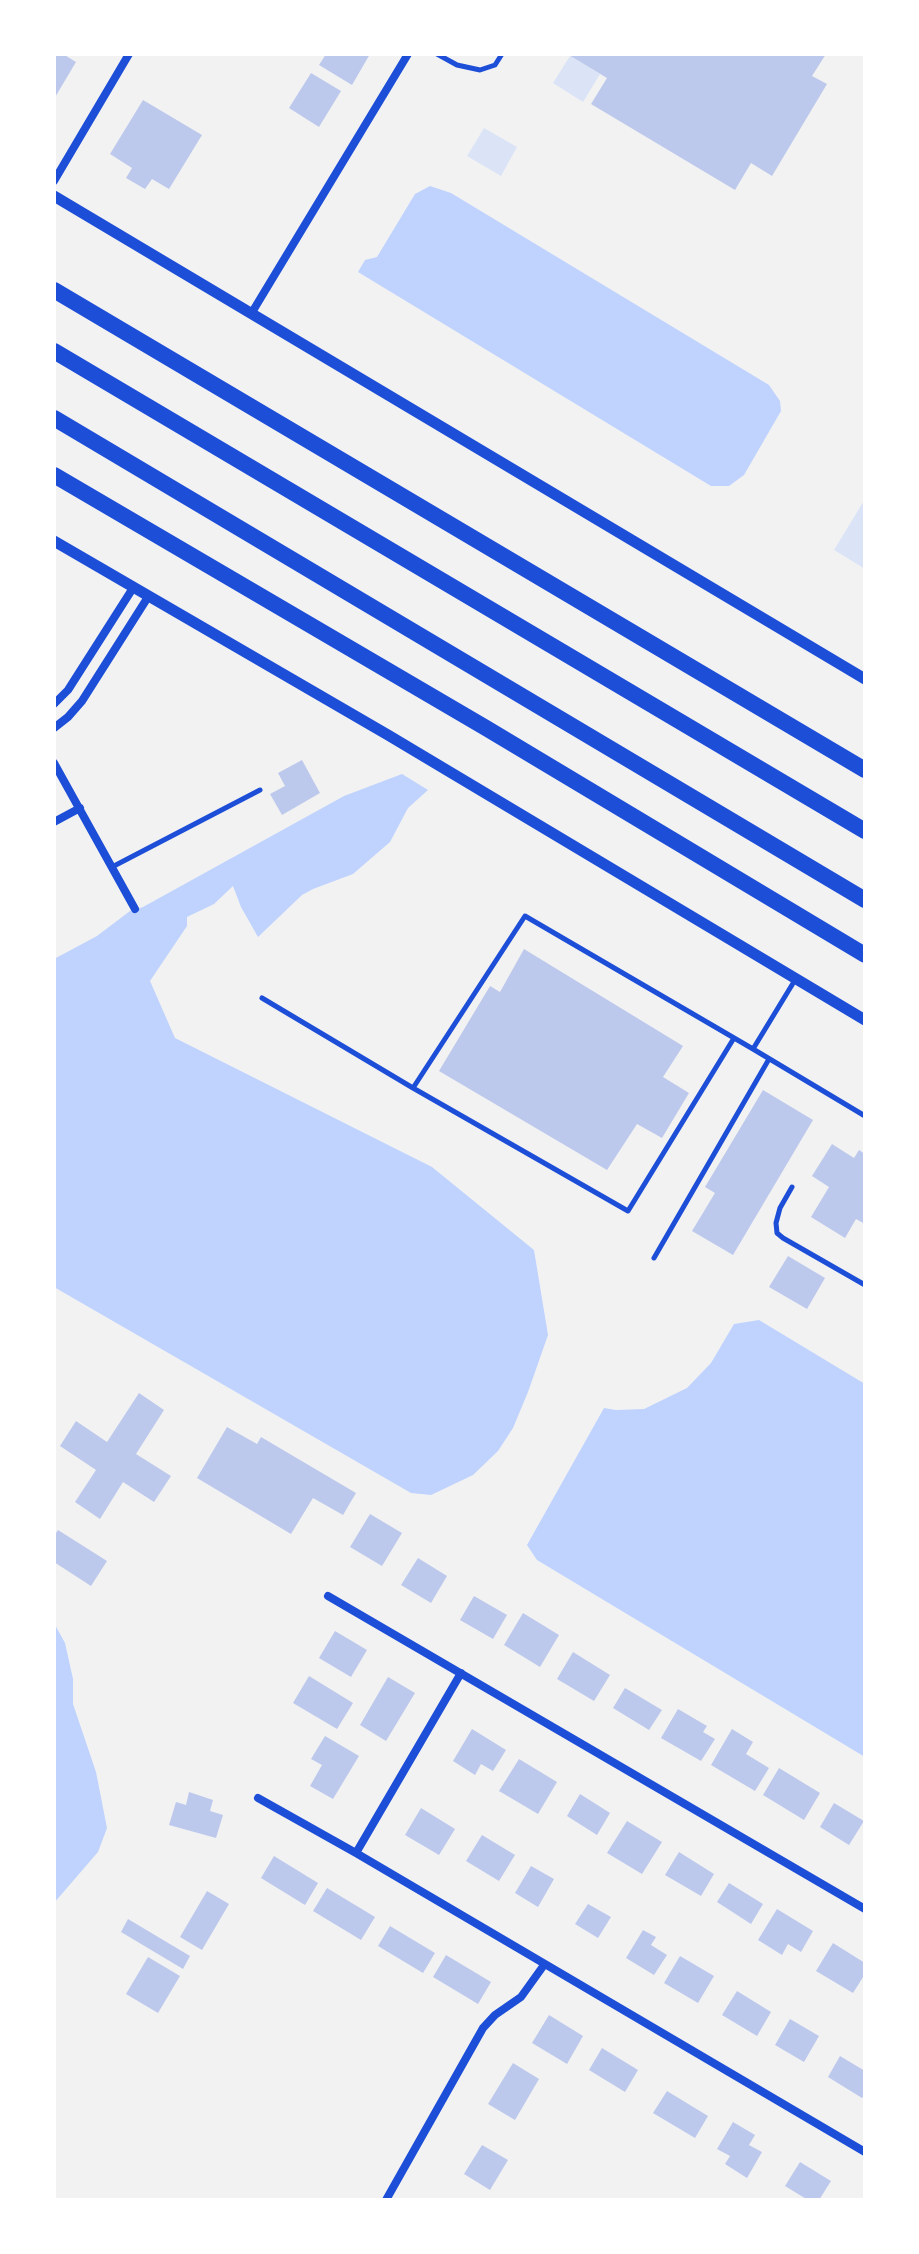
<!DOCTYPE html>
<html>
<head>
<meta charset="utf-8">
<style>
	body { margin:0 }
	#map { position:relative; width:919px; height:2254px; overflow:hidden; background:#f2f2f2; font-family:"Exo 2",sans-serif }
	canvas { display:block }
	.frame { position:absolute; inset:0; border:56px solid #fff; pointer-events:none }
</style>
</head>
<body>
<div id="map">
<canvas width="919" height="2254"></canvas>
<div class="frame"></div>
</div>
<script>
const ctx = document.querySelector('canvas').getContext('2d');
ctx.lineJoin = 'round';
function fill(path, color) {
  ctx.fillStyle = color;
  ctx.fill(path, 'evenodd');
}
function toPath(rows) {
  const path = new Path2D();
  for (const r of rows) {
    path.moveTo(r[0], r[1]);
    for (let i = 2; i < r.length; i += 2) path.lineTo(r[i], r[i + 1]);
  }
  return path;
}
function stroke(path, color, width, dash) {
  ctx.strokeStyle = color;
  ctx.lineWidth = width;
  ctx.lineCap = dash ? 'butt' : 'round';
  ctx.setLineDash(dash || []);
  ctx.stroke(path);
}
fill(toPath([
	[570,56,600,74,583,102,553,83],
	[484,128,517,147,501,176,467,156],
	[865,499,865,569,834,550]
]), '#dbe4f7');
fill(toPath([
	[430,186,451,193,769,385,780,401,781,411,744,475,729,486,711,486,358,272,365,260,377,257,415,194],
	[402,774,428,790,408,808,390,842,353,874,313,889,302,895,258,937,241,907,233,886,214,904,187,917,187,926,150,981,175,1038,432,1167,534,1250,548,1335,528,1392,513,1428,498,1451,473,1475,431,1495,411,1493,54,1287,54,959,97,936,130,911,143,907,344,796],
	[759,1320,865,1384,865,1757,537,1560,527,1545,604,1408,616,1410,644,1409,687,1388,711,1363,734,1324],
	[54,1623,65,1643,73,1679,73,1704,96,1772,107,1828,98,1852,54,1903]
]), '#bfd3fe');
fill(toPath([
	[54,54,63,54,76,62,54,99],
	[326,54,370,54,352,85,319,65],
	[567,54,826,54,812,76,827,84,772,176,751,163,735,190,591,104,607,78],
	[311,73,341,91,319,127,289,108],
	[143,100,202,135,169,189,152,179,145,189,126,178,132,168,110,154],
	[302,760,320,793,282,815,270,794,285,786,278,773],
	[524,949,683,1046,663,1077,689,1093,662,1138,637,1124,607,1170,439,1071,490,986,500,992],
	[763,1090,813,1120,733,1255,692,1231,715,1193,705,1187],
	[832,1144,854,1158,859,1150,865,1154,865,1224,856,1219,845,1238,811,1217,829,1187,812,1176],
	[788,1256,825,1278,807,1309,769,1287],
	[139,1393,164,1410,136,1454,171,1476,154,1502,123,1482,100,1519,75,1502,96,1470,60,1446,76,1421,107,1442],
	[227,1427,257,1444,261,1437,356,1493,343,1515,313,1498,291,1534,197,1478],
	[370,1514,402,1533,382,1566,350,1547],
	[58,1530,107,1561,91,1586,54,1562,54,1536],
	[418,1558,447,1576,431,1603,401,1585],
	[474,1596,507,1615,493,1639,460,1620],
	[523,1613,559,1635,540,1667,504,1645],
	[335,1631,367,1650,351,1677,319,1658],
	[573,1652,610,1675,594,1701,557,1679],
	[309,1676,353,1703,337,1729,293,1703],
	[388,1677,415,1693,386,1741,360,1725],
	[625,1688,662,1710,649,1730,613,1708],
	[678,1709,707,1726,703,1732,715,1739,701,1761,661,1738],
	[472,1729,506,1750,493,1771,481,1764,475,1775,453,1761],
	[732,1729,753,1742,746,1754,769,1768,755,1791,711,1765],
	[325,1736,359,1756,333,1799,310,1786,322,1765,311,1759],
	[519,1759,557,1782,538,1814,499,1791],
	[779,1768,820,1793,804,1820,763,1795],
	[189,1792,213,1800,210,1811,223,1815,216,1838,169,1825,176,1802,186,1805],
	[580,1794,610,1813,597,1835,567,1816],
	[834,1803,864,1821,849,1845,820,1827],
	[421,1808,455,1829,439,1855,405,1835],
	[627,1821,662,1842,642,1874,607,1853],
	[482,1835,515,1855,499,1881,466,1861],
	[679,1852,714,1874,701,1896,665,1875],
	[274,1856,318,1883,305,1905,261,1878],
	[531,1866,554,1879,538,1907,515,1893],
	[729,1883,763,1904,751,1924,717,1902],
	[327,1888,375,1917,361,1940,313,1911],
	[207,1891,229,1904,202,1950,180,1937],
	[588,1904,611,1917,598,1938,575,1924],
	[777,1909,813,1931,801,1952,788,1944,782,1955,758,1940],
	[128,1919,190,1956,183,1969,121,1932],
	[390,1926,435,1953,423,1973,378,1946],
	[643,1930,656,1937,651,1945,667,1955,654,1975,626,1958],
	[833,1943,865,1963,865,1974,853,1993,816,1971],
	[446,1955,491,1982,478,2004,433,1977],
	[680,1956,714,1976,698,2003,664,1983],
	[148,1957,180,1976,158,2013,126,1994],
	[737,1991,771,2012,757,2036,722,2015],
	[549,2015,583,2036,567,2064,532,2043],
	[790,2019,819,2036,804,2062,775,2045],
	[602,2048,638,2070,625,2092,589,2070],
	[840,2056,865,2071,865,2094,862,2098,828,2077],
	[513,2063,539,2079,515,2120,488,2104],
	[667,2091,708,2116,695,2138,653,2113],
	[733,2122,755,2135,749,2145,762,2152,747,2178,725,2164,730,2156,717,2149],
	[482,2145,508,2160,490,2190,464,2174],
	[800,2162,831,2181,819,2200,808,2200,785,2186]
]), '#bdc9ec');
stroke(toPath([
	[437,54,457,65,480,70,495,65,502,54],
	[112,867,260,790],
	[795,980,753,1049,865,1116],
	[262,998,413,1088,525,916,753,1049],
	[413,1088,628,1211,734,1038],
	[792,1187,780,1208,776,1223,777,1233,783,1238,865,1285],
	[654,1258,769,1059]
]), '#1d4ed8', 5);
stroke(toPath([
	[54,181,129,54],
	[251,314,408,54],
	[54,704,68,690,133,588],
	[54,728,68,717,82,701,148,597],
	[54,763,135,909],
	[54,822,80,808],
	[328,1596,865,1909],
	[258,1798,356,1853,865,2152],
	[356,1853,461,1673],
	[386,2200,483,2028,495,2015,521,1997,544,1965]
]), '#1d4ed8', 8);
stroke(toPath([
	[54,196,865,679],
	[54,541,388,735,865,1020]
]), '#1d4ed8', 11);
stroke(toPath([
	[54,290,865,770],
	[54,351,865,831],
	[54,418,865,900],
	[54,475,486,728,865,955]
]), '#1d4ed8', 16);
</script>
</body>
</html>
